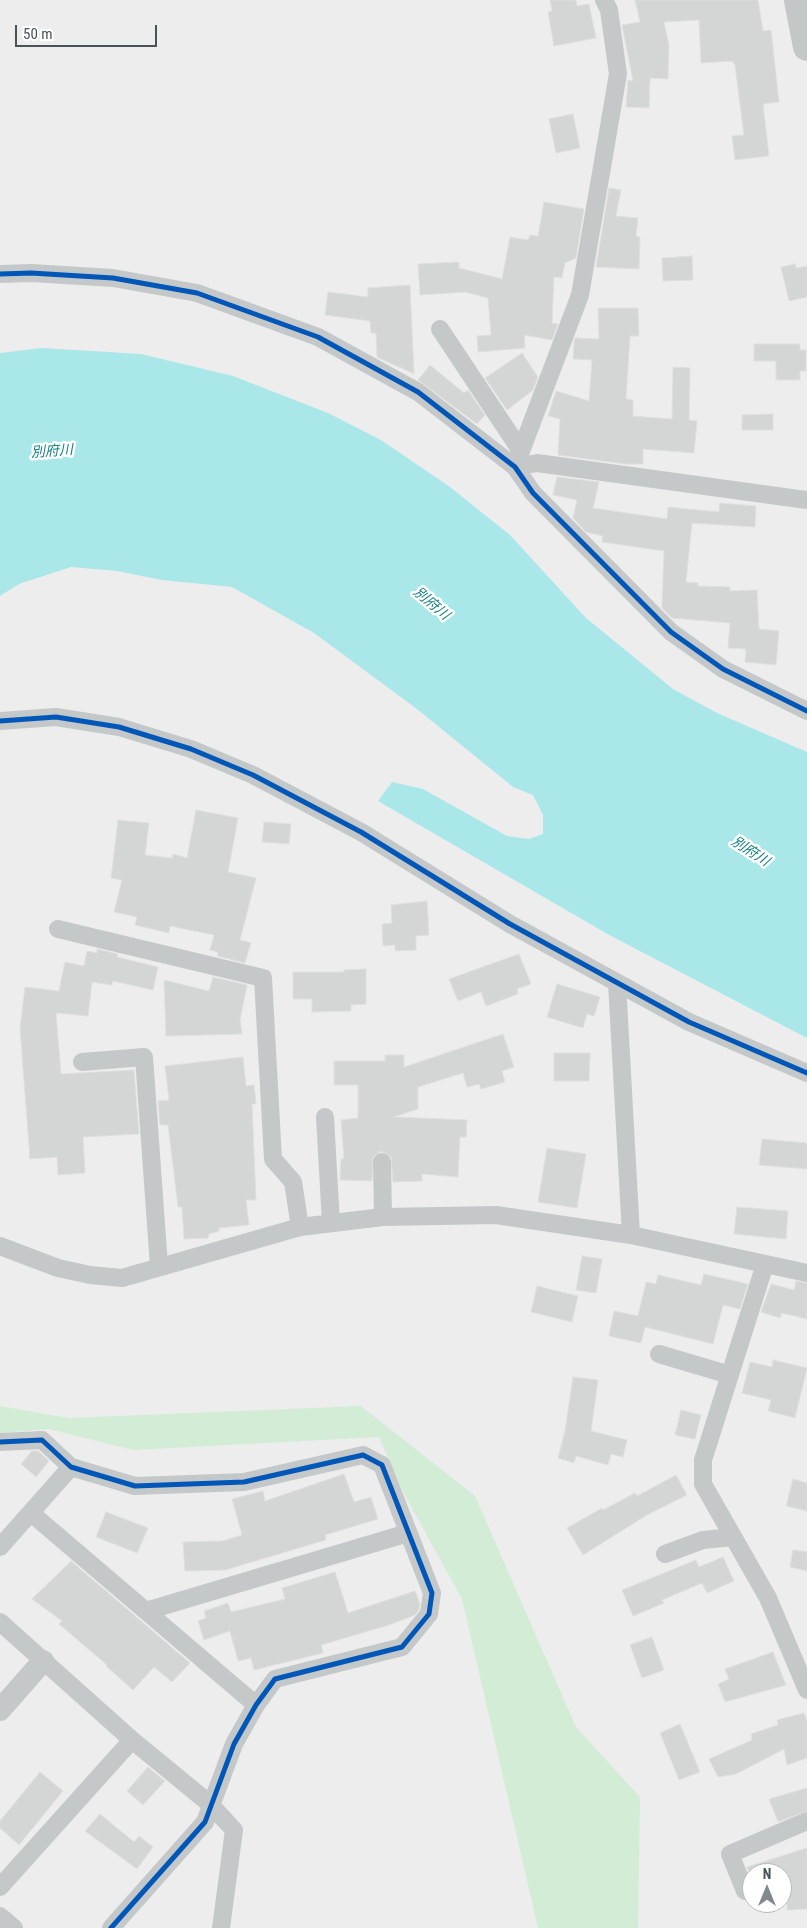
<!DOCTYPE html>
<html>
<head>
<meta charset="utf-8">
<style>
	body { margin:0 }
	#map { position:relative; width:807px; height:1928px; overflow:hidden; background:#eeeded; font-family:"Roboto Condensed",sans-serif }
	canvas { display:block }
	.north { position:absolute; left:742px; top:1863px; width:50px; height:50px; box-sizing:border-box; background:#fff; border:1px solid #b5babc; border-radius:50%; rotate:0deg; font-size:14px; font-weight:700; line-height:20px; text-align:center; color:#465358 }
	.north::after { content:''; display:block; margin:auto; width:18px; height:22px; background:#81898c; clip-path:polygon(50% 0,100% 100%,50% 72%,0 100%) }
	.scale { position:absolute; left:15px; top:25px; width:142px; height:22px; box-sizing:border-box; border:2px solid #465358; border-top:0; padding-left:6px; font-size:15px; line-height:18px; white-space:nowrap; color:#465358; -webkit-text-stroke:4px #fff; paint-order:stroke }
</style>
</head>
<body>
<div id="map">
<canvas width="807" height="1928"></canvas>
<div class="north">N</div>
<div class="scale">50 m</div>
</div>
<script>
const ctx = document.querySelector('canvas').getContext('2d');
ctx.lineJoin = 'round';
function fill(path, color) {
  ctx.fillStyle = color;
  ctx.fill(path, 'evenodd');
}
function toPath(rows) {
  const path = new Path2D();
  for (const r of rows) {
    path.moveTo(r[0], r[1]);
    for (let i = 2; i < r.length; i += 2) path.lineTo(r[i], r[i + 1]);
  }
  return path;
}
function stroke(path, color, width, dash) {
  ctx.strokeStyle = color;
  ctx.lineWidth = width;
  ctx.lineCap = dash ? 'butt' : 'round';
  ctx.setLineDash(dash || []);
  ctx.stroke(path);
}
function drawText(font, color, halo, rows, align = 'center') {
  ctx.font = font + ' "Roboto Condensed","Noto Sans JP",sans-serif';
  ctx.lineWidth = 5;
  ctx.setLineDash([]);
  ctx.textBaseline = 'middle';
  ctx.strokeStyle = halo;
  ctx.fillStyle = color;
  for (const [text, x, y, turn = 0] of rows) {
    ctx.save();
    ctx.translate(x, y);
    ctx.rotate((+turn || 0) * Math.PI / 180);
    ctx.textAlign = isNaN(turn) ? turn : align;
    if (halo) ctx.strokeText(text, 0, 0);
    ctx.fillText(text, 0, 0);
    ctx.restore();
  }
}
fill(toPath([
	[0,1406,68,1418,361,1406,475,1496,576,1727,640,1797,638,1928,538,1928,462,1599,402,1490,379,1437,133,1450,49,1429,0,1433]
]), '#d2ecd6');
fill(toPath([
	[42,348,141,354,233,376,328,413,381,440,450,487,510,535,586,618,673,689,717,713,807,752,807,1038,611,936,378,801,392,782,423,789,507,836,529,839,543,834,543,815,533,795,513,787,417,709,314,633,232,587,162,580,117,571,71,567,19,584,0,596,0,353]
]), '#a9e7e8');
const building = toPath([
	[550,0,576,0,577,6,589,4,596,38,554,46,548,12,552,11,550,0],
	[635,0,758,0,763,31,771,30,779,102,763,104,769,156,735,160,732,136,744,135,735,65,732,61,701,63,699,20,664,22,669,46,668,79,650,78,649,108,626,107,628,80,633,81,622,25,640,22,635,0],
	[573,114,580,148,556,153,549,119,573,114],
	[609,188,621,190,616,216,638,218,636,236,640,237,639,269,596,267,609,188],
	[544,202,584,209,576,258,565,263,562,278,554,277,552,323,558,324,552,340,524,335,525,348,478,352,477,336,491,335,488,298,465,292,420,295,418,264,459,262,459,268,502,279,510,237,528,240,530,235,538,236,544,202],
	[692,256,693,280,663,281,662,258,692,256],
	[795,264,796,268,807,266,807,297,789,301,781,267,795,264],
	[410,285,414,374,377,357,376,333,371,333,370,321,325,315,328,292,368,297,368,288,410,285],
	[598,308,638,308,639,336,630,336,626,399,633,400,633,416,672,419,673,367,690,368,689,420,697,421,694,453,643,449,643,464,625,464,558,455,560,419,548,416,556,391,589,401,592,360,573,359,574,342,575,338,599,339,598,308],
	[754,344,800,344,800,350,806,350,806,371,800,371,800,380,776,380,776,361,754,361,754,344],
	[522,353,538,377,533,390,507,410,485,378,522,353],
	[430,365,464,393,468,390,485,415,477,424,418,380,430,365],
	[773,414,773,430,742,430,742,415,773,414],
	[557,477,599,482,593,508,667,519,668,507,719,512,720,503,756,506,755,527,692,523,686,582,698,583,698,586,730,587,730,591,757,590,759,629,779,631,776,665,745,662,746,649,728,648,730,623,672,618,662,608,664,551,602,542,603,536,586,532,573,518,577,500,553,495,557,477],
	[196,810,238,818,228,872,256,878,240,940,251,943,245,963,217,956,218,952,210,950,214,935,170,926,169,933,135,925,137,917,114,912,122,880,111,878,118,820,149,823,145,855,172,858,173,854,187,858,196,810],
	[264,822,291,824,289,844,262,842,264,822],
	[427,901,429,935,416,936,416,950,395,951,395,945,383,946,382,924,392,923,391,905,427,901],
	[97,949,118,954,117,957,158,967,153,990,113,981,112,985,92,982,88,1016,56,1013,61,1074,134,1070,139,1134,83,1137,85,1173,58,1175,57,1157,30,1159,20,1029,25,987,59,991,65,962,84,966,87,951,97,953,97,949],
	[519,954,531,984,517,989,518,994,486,1006,481,992,458,1001,449,979,519,954],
	[366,969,366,1004,351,1005,351,1011,312,1012,312,999,293,999,293,972,344,972,344,970,366,969],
	[213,977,247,985,240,1020,242,1034,166,1036,164,980,209,991,213,977],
	[557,984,600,997,594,1016,587,1014,583,1028,547,1017,557,984],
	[503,1034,514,1067,502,1071,505,1082,481,1089,479,1084,467,1087,463,1073,418,1087,418,1109,394,1117,467,1120,466,1137,460,1137,458,1177,422,1174,422,1181,393,1182,391,1157,381,1151,373,1157,372,1181,340,1180,341,1159,344,1159,341,1120,358,1118,358,1085,334,1085,334,1061,385,1061,385,1055,404,1055,404,1067,503,1034],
	[554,1053,590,1053,589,1081,554,1081,554,1053],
	[243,1057,246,1086,254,1085,256,1104,252,1104,256,1200,246,1200,249,1225,219,1228,219,1231,209,1234,208,1238,184,1239,182,1207,178,1207,168,1125,160,1125,158,1101,169,1100,165,1066,243,1057],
	[762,1139,807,1143,807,1169,759,1165,762,1139],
	[547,1148,586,1154,577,1208,538,1202,547,1148],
	[737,1207,788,1211,786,1239,734,1234,737,1207],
	[582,1256,602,1259,596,1293,576,1290,582,1256],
	[704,1274,748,1284,740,1309,723,1305,713,1344,645,1327,641,1343,609,1336,614,1311,638,1316,646,1282,656,1284,658,1275,701,1285,704,1274],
	[796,1281,807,1283,807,1319,782,1313,780,1318,761,1312,771,1284,794,1290,796,1281],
	[537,1286,578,1296,572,1322,531,1312,537,1286],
	[773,1360,807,1368,795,1418,768,1411,771,1400,742,1393,750,1362,772,1367,773,1360],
	[573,1377,598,1380,591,1431,627,1440,623,1457,611,1454,608,1465,576,1456,574,1463,558,1458,565,1431,573,1377],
	[681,1410,701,1415,695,1439,675,1435,681,1410],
	[32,1451,38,1451,49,1461,36,1477,21,1464,32,1451],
	[344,1474,354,1502,371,1497,378,1519,325,1535,326,1540,225,1570,185,1571,183,1542,223,1541,242,1535,232,1499,263,1491,265,1501,344,1474],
	[676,1475,687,1495,647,1515,583,1555,567,1528,602,1508,603,1510,635,1493,637,1496,676,1475],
	[793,1479,807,1483,807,1511,786,1506,793,1479],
	[106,1512,148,1528,137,1553,96,1537,106,1512],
	[793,1550,807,1552,807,1571,790,1567,793,1550],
	[723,1557,734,1581,707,1593,702,1583,662,1600,664,1603,633,1616,622,1590,696,1560,699,1567,723,1557],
	[71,1561,190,1663,172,1682,154,1667,133,1690,106,1666,107,1665,59,1624,62,1621,32,1599,71,1561],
	[335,1572,348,1613,415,1591,420,1604,419,1610,415,1615,389,1625,321,1645,323,1653,254,1670,251,1658,238,1661,230,1631,204,1640,198,1621,206,1618,204,1611,228,1603,231,1612,285,1599,282,1588,335,1572],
	[652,1637,664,1670,642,1678,630,1645,652,1637],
	[773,1652,786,1685,725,1702,718,1684,729,1679,725,1669,773,1652],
	[804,1713,807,1721,807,1758,787,1765,784,1749,736,1774,718,1777,709,1759,752,1740,751,1734,778,1725,777,1720,804,1713],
	[680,1724,700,1772,679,1780,660,1733,680,1724],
	[148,1767,165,1781,143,1805,127,1791,148,1767],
	[40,1772,63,1791,19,1845,0,1828,0,1821,40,1772],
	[807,1788,807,1811,778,1822,769,1799,807,1788],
	[100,1814,134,1842,139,1836,153,1847,137,1869,85,1831,100,1814],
	[807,1848,807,1909,787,1910,787,1873,749,1873,747,1867,807,1848]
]);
fill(building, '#d4d5d5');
stroke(building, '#dfdfe0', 1);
stroke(toPath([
	[0,274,31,273,113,278,197,293,318,337,418,392,515,467,533,493,671,632,723,669,807,711],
	[440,329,521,451],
	[515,467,580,295,618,74,609,10,604,0],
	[515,467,537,463,807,500],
	[0,721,56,717,119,727,191,749,253,775,361,832,510,924,689,1022,807,1073],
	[58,929,263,978,273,1159,293,1182,300,1227],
	[617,983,631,1235],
	[82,1062,144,1057,159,1266],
	[325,1117,331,1223],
	[382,1162,383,1217],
	[0,1246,58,1268,90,1275,122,1278,300,1227,383,1217,496,1215,631,1235,807,1273],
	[765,1264,703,1460,703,1484,768,1598,807,1690],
	[659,1354,730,1375],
	[0,1442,42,1440,71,1467,135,1486,244,1482,363,1455,382,1465,432,1593,429,1614,402,1647,275,1679,256,1705,234,1744,205,1822,111,1928],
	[31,1513,256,1705],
	[0,1547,71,1467],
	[665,1554,703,1540,733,1537],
	[146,1611,408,1533],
	[0,1622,132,1740,210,1804,234,1830,221,1928],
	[0,1887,132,1740],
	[745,1891,730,1854,807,1821],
	[0,1916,14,1928]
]), '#c4c8c9', 18);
stroke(toPath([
	[0,1710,43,1661]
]), '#c4c8c9', 22);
stroke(toPath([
	[798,0,807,47]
]), '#c3c7c8', 28);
stroke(toPath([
	[0,274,31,273,113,278,197,293,318,337,418,392,515,467,533,493,671,632,723,669,807,711],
	[0,721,56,717,119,727,191,749,253,775,361,832,510,924,689,1022,807,1073],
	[0,1442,42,1440,71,1467,135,1486,244,1482,363,1455,382,1465,432,1593,429,1614,402,1647,275,1679,256,1705,234,1744,205,1822,111,1928]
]), '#0057b8', 5);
drawText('italic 14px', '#138081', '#fff', [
	["別府川",52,452,-4],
	["別府川",431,604,40],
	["別府川",750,852,33]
]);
</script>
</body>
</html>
